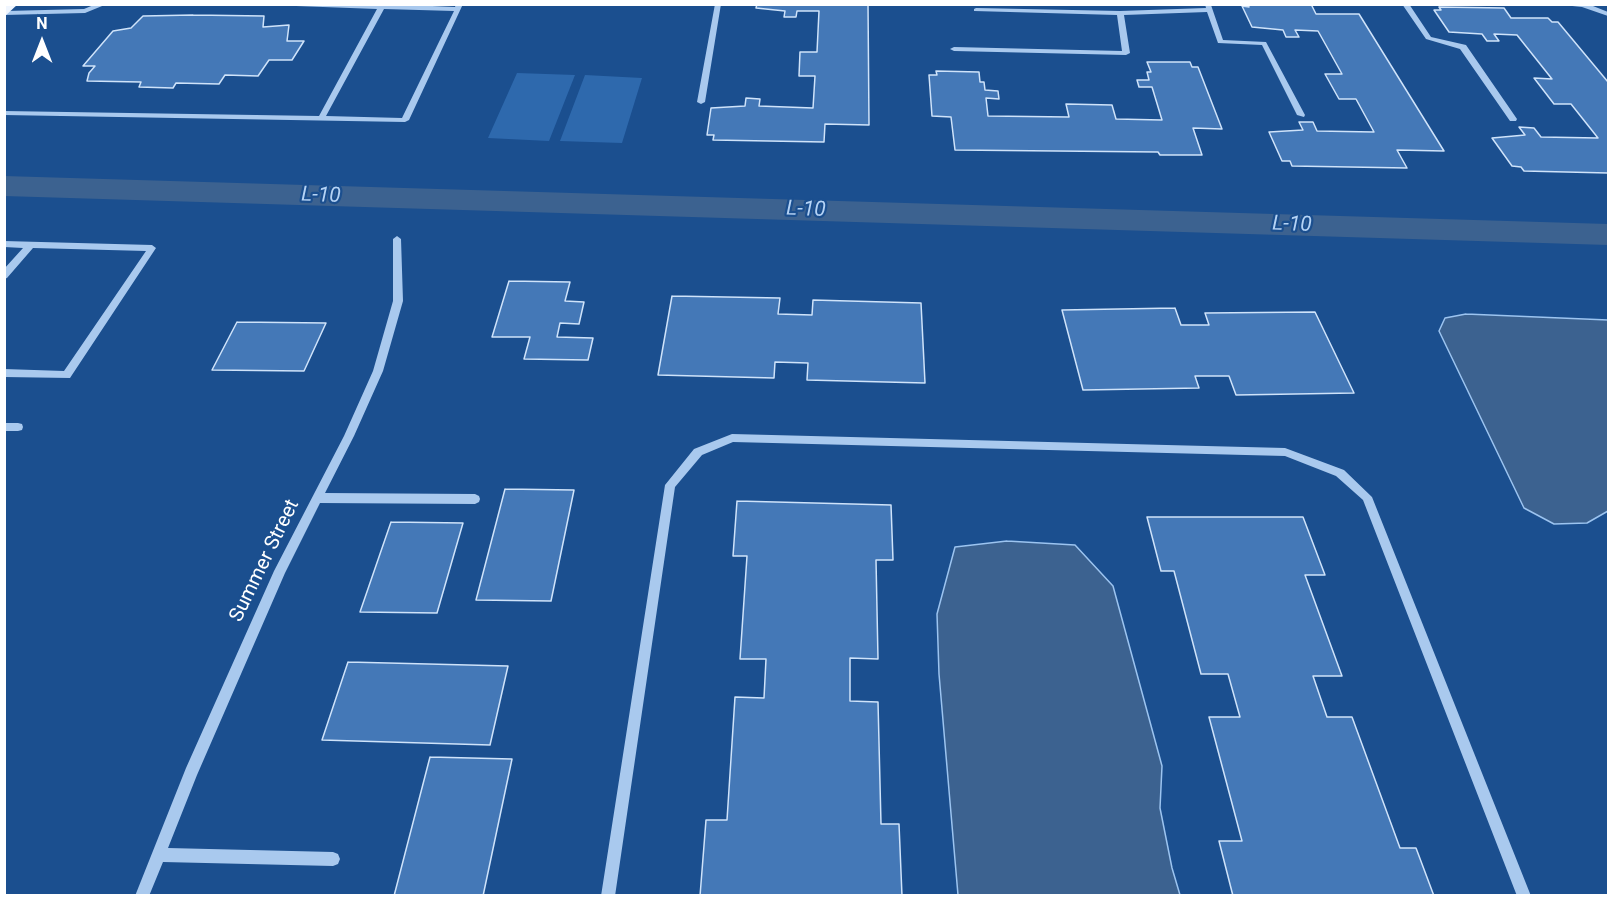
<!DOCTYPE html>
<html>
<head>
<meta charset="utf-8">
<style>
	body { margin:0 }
	#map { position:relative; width:1613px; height:900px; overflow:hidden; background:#1b4f8f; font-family:Roboto,sans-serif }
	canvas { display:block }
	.frame { position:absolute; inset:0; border:6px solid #fff; pointer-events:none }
	.north { position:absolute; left:12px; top:12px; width:60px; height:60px; -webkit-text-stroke:4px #1b4f8f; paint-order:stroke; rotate:0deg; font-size:16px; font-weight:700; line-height:24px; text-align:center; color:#fff }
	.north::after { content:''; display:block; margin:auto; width:21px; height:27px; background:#fff; clip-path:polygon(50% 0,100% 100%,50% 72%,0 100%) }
</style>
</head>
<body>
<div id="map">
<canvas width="1613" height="900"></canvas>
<div class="frame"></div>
<div class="north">N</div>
</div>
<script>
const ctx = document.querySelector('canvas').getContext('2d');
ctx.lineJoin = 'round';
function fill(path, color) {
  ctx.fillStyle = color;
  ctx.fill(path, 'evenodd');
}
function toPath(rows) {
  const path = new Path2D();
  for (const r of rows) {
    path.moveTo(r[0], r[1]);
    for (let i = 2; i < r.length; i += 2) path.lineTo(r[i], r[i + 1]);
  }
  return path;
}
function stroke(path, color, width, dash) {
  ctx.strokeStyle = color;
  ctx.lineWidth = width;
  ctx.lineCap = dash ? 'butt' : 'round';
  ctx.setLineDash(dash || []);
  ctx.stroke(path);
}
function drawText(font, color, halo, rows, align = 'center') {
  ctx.font = font + ' Roboto,sans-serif';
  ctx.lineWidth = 4.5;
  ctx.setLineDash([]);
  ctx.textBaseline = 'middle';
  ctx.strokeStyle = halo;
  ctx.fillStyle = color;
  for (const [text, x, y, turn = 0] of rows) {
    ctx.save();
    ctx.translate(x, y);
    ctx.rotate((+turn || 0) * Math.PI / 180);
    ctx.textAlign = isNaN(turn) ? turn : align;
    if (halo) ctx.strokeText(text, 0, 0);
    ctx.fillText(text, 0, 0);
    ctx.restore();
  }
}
fill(toPath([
	[517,73,575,75,549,141,488,138],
	[585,75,642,78,622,143,560,141]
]), '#2e69ad');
const water = toPath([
	[1466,314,1608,320,1608,511,1587,523,1554,524,1524,508,1439,331,1445,318,1466,314],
	[1007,541,1075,545,1113,586,1162,766,1160,808,1172,868,1180,895,958,895,939,674,937,614,955,547,1007,541]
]);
fill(water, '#3c6290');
stroke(water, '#9cc4f0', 1.5);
fill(toPath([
	[4,176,1608,224,1608,245,4,196,4,176]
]), '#3c6290');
const building = toPath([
	[757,4,868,4,869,125,825,124,824,142,713,140,714,135,707,135,711,108,745,106,746,98,760,99,759,106,813,108,815,76,799,76,800,52,817,52,819,11,797,11,796,17,784,17,785,11,756,8,757,4],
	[1248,4,1311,4,1316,14,1359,14,1444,151,1397,150,1407,168,1292,166,1290,161,1282,161,1269,132,1303,130,1299,122,1313,122,1317,131,1374,132,1356,99,1339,99,1325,74,1342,74,1318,31,1295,30,1299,37,1286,37,1283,30,1252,27,1242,6,1249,7,1248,4],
	[1439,7,1504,8,1511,18,1548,18,1552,22,1558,22,1608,82,1608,173,1524,171,1521,167,1512,166,1492,138,1525,135,1519,127,1534,128,1541,137,1598,138,1571,104,1554,104,1534,78,1552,79,1517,35,1494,34,1499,41,1487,41,1482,34,1449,32,1434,10,1441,10,1439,7],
	[193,15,264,16,263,27,289,25,287,41,304,41,292,60,269,60,258,76,225,75,219,84,176,83,173,88,139,87,141,82,87,81,89,73,95,66,83,66,113,31,131,28,143,16,193,15],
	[1147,62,1190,62,1192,67,1198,67,1222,129,1193,128,1202,155,1160,155,1158,152,955,150,951,117,932,116,929,75,937,75,936,71,979,72,980,82,984,82,985,90,998,91,999,99,986,98,988,116,1069,117,1066,104,1112,105,1116,119,1162,120,1152,87,1139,87,1137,80,1149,80,1147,72,1151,72,1147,62],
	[509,281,570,282,565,301,584,302,579,324,560,323,557,337,593,338,588,360,524,359,530,337,492,337,509,281],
	[672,296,780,298,778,314,812,315,813,300,921,303,925,383,807,380,808,363,775,362,774,378,658,375,672,296],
	[1175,308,1181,325,1209,325,1205,313,1315,312,1354,393,1236,395,1229,376,1195,376,1199,388,1083,390,1062,310,1175,308],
	[237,322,326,323,304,371,212,370,237,322],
	[505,489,574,490,551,601,476,600,505,489],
	[737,501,891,505,893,560,876,560,878,659,850,658,850,701,878,702,881,824,899,824,902,896,700,896,706,820,727,820,735,697,764,698,766,659,740,659,747,556,733,556,737,501],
	[1147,517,1303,517,1325,575,1305,575,1342,676,1313,676,1327,717,1352,717,1400,848,1416,848,1434,896,1233,896,1219,841,1242,841,1209,717,1240,717,1228,674,1201,674,1174,571,1161,571,1147,517],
	[391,522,463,523,437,613,360,612,391,522],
	[348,662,508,666,490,745,322,740,348,662],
	[430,757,512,759,483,896,394,896,430,757]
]);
fill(building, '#4478b7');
stroke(building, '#cfe3fa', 1.5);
fill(toPath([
	[96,4,107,4,85,13,4,15,6,11,84,9,96,4],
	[293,4,386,4,455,7,456,4,463,4,409,120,405,122,4,115,4,111,319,116,377,9,296,6,293,4],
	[384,9,454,11,402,118,326,116,384,9],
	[715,4,721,4,705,102,701,104,697,102,715,4],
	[1205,4,1211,5,1223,40,1266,42,1305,115,1304,117,1297,115,1262,45,1218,43,1207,12,1124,15,1130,53,1126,55,954,51,950,49,954,47,1122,51,1117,15,974,11,974,9,976,8,1120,11,1206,8,1205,4],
	[1402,4,1409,4,1431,37,1466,45,1517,119,1516,121,1510,121,1460,49,1426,39,1402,4],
	[1553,4,1588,4,1608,12,1608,16,1582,7,1553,4],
	[397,236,401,239,403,301,383,371,354,436,325,493,475,494,479,496,480,499,479,502,475,504,320,503,285,573,197,775,168,848,333,852,338,854,340,859,338,864,333,866,163,862,149,896,135,896,186,768,274,571,344,436,373,371,393,301,393,239,397,236],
	[4,241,152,245,156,248,70,378,4,377,4,369,64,371,146,251,33,248,7,278,4,279,4,269,23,248,4,247,4,241],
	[4,423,18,423,22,424,23,427,22,430,18,431,4,431,4,423],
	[732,434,1285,448,1344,470,1372,497,1531,896,1517,896,1363,500,1336,476,1285,456,733,442,702,455,675,487,615,896,601,896,665,485,694,449,732,434]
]), '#a9c9ee');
fill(toPath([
	[8,4,18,4,4,17,4,8,8,4]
]), '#f0f6ff');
drawText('20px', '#fff', '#1b4f8f', [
	["Summer Street",265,561,-64]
]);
drawText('italic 21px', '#b5d3f5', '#1b4f8f', [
	["L-10",321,196,2],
	["L-10",806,210,2],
	["L-10",1292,225,2]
]);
</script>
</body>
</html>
